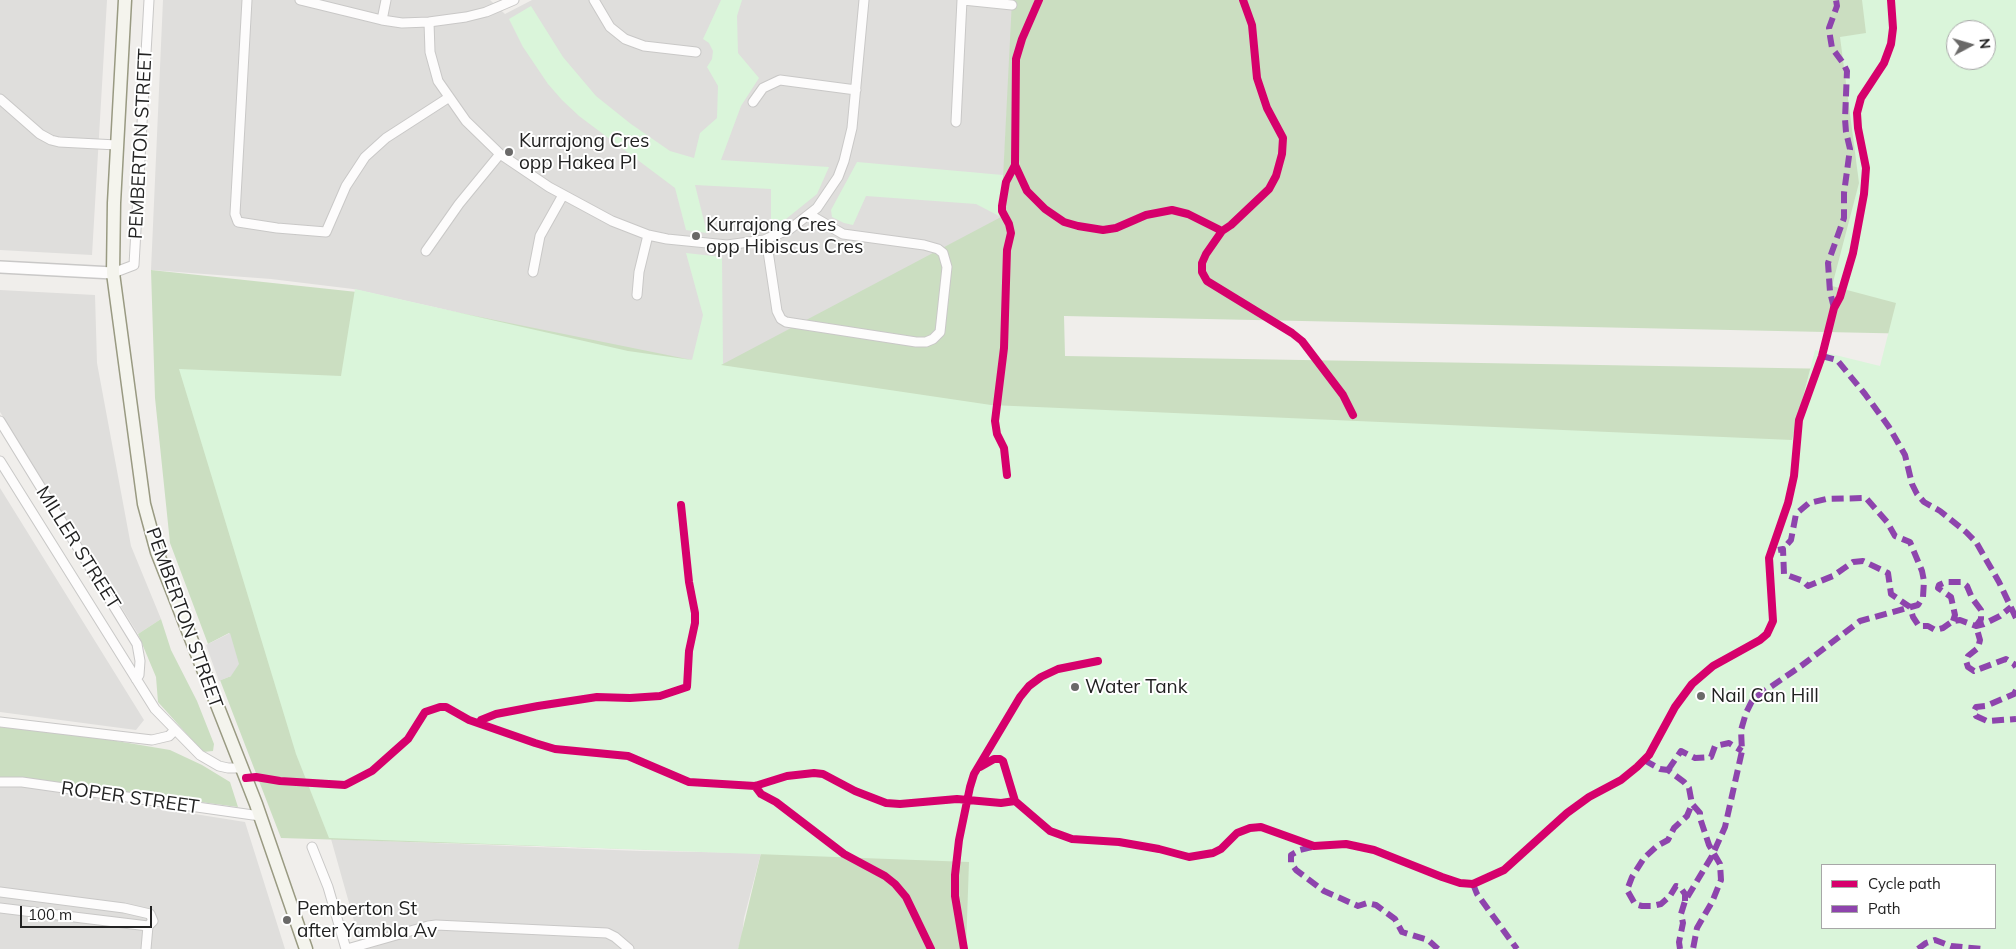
<!DOCTYPE html>
<html>
<head>
<meta charset="utf-8">
<style>
	body { margin:0 }
	#map { position:relative; width:2016px; height:949px; overflow:hidden; background:#f0eeeb; font-family:Mulish,sans-serif }
	canvas { display:block }
	.legend { position:absolute; left:1821px; top:864px; width:175px; height:65px; box-sizing:border-box; background:#fff; border:1px solid #a7a7a7; margin:0; padding:6px 9px; list-style:none; font-size:15px; color:#222 }
	.legend li { display:flex; align-items:center; gap:10px; height:25px }
	.legend b { width:25px; border:1px solid #a7a7a7 }
	.north { position:absolute; left:1946px; top:20px; width:50px; height:50px; box-sizing:border-box; background:#fff; border:1px solid #a7a7a7; border-radius:50%; rotate:84deg; font-size:14px; font-weight:700; line-height:20px; text-align:center; color:#222 }
	.north::after { content:''; display:block; margin:auto; width:18px; height:22px; background:#6a6968; clip-path:polygon(50% 0,100% 100%,50% 72%,0 100%) }
	.scale { position:absolute; left:20px; top:906px; width:132px; height:22px; box-sizing:border-box; border:2px solid #222; border-top:0; padding-left:6px; font-size:15px; line-height:18px; white-space:nowrap; color:#222; -webkit-text-stroke:4px #fff; paint-order:stroke }
</style>
</head>
<body>
<div id="map">
<canvas width="2016" height="949"></canvas>
<ul class="legend">
<li><b style="height:6px;background:#d6006c"></b>Cycle path</li>
<li><b style="height:6px;background:#8e44ad"></b>Path</li>
</ul>
<div class="north">N</div>
<div class="scale">100 m</div>
</div>
<script>
const ctx = document.querySelector('canvas').getContext('2d');
ctx.lineJoin = 'round';
function fill(path, color) {
  ctx.fillStyle = color;
  ctx.fill(path, 'evenodd');
}
function toPath(rows) {
  const path = new Path2D();
  for (const r of rows) {
    path.moveTo(r[0], r[1]);
    for (let i = 2; i < r.length; i += 2) path.lineTo(r[i], r[i + 1]);
  }
  return path;
}
function stroke(path, color, width, dash) {
  ctx.strokeStyle = color;
  ctx.lineWidth = width;
  ctx.lineCap = dash ? 'butt' : 'round';
  ctx.setLineDash(dash || []);
  ctx.stroke(path);
}
function drawText(font, color, halo, rows, align = 'center') {
  ctx.font = font + ' Mulish,sans-serif';
  ctx.lineWidth = 4;
  ctx.setLineDash([]);
  ctx.textBaseline = 'middle';
  ctx.strokeStyle = halo;
  ctx.fillStyle = color;
  for (const [text, x, y, turn = 0] of rows) {
    ctx.save();
    ctx.translate(x, y);
    ctx.rotate((+turn || 0) * Math.PI / 180);
    ctx.textAlign = isNaN(turn) ? turn : align;
    if (halo) ctx.strokeText(text, 0, 0);
    ctx.fillText(text, 0, 0);
    ctx.restore();
  }
}
fill(toPath([
	[0,0,107,0,92,255,0,250],
	[163,0,490,0,505,14,532,0,1013,0,991,405,626,350,353,289,271,279,151,270],
	[0,290,95,295,97,363,131,546,161,619,138,634,0,412],
	[0,488,144,720,136,730,0,712],
	[0,783,245,822,285,949,0,949],
	[331,839,640,851,761,853,744,918,742,936,738,949,362,949]
]), '#dfdedc');
fill(toPath([
	[1012,0,2016,0,2016,336,1064,316,1065,356,2016,372,2016,949,738,949,761,853,281,838,220,680,231,676,229,633,208,644,170,543,155,398,151,270,357,292,692,360,723,364,1001,217],
	[1956,30,1986,30,1986,60,1956,60],
	[1822,865,1995,865,1995,928,1822,928],
	[161,619,171,650,197,701,214,744,213,751,203,752,158,702,156,677,138,634],
	[0,727,87,736,170,750,202,765,230,782,238,807,14,777,0,777]
]), '#cbdec1');
fill(toPath([
	[721,0,742,0,737,16,738,53,759,78,741,106,721,160,829,167,817,194,786,219,771,224,771,189,695,185,707,233,686,230,675,188,579,116,562,100,548,84,523,47,509,19,531,6,563,57,596,96,631,124,670,151,694,158,700,133,717,118,718,86,707,67,712,59,713,51,709,43,703,39],
	[1862,0,2016,0,2016,949,966,949,969,862,329,838,296,754,179,369,341,376,355,289,628,351,692,360,703,315,686,253,722,257,723,364,721,365,991,405,1792,440,1815,350,1880,366,1896,303,1832,286,1859,183,1840,37,1866,33],
	[1956,30,1986,30,1986,60,1956,60],
	[1995,865,1995,928,1822,928,1822,865],
	[857,162,1003,175,1001,217,976,204,866,196,853,225,844,223,832,217,831,210]
]), '#daf5da');
fill(toPath([
	[230,633,239,664,231,676,219,681,206,645]
]), '#e0dfde');
const minor = toPath([
	[247,0,235,214,238,222,277,228,326,232,346,186,365,157,386,138,448,98],
	[300,0,382,20,402,23,429,22,466,17,486,12,514,0],
	[594,0,610,27,625,39,644,46,696,52],
	[963,0,1012,5],
	[382,20,386,0],
	[429,22,430,52,438,81,466,121,500,154,549,187,612,221,648,235,667,239,727,245,764,240,790,229,817,208,838,177,844,161,852,128,864,0],
	[0,99,40,134,51,140,59,142,117,145],
	[753,102,763,88,780,80,856,90],
	[956,122,962,0],
	[764,240,768,251,777,311,781,319,786,322,916,342,926,342,933,339,940,332,947,267,943,253,938,249,924,245,843,234,810,215],
	[426,251,459,204,500,154],
	[533,272,540,236,563,195],
	[113,273,134,265,149,0],
	[637,295,639,272,648,235],
	[0,421,137,644,140,661,139,675,136,679],
	[0,461,155,709,200,755,219,766,228,768,242,768],
	[0,722,152,740,169,736,175,730],
	[0,782,22,782,260,816],
	[312,847,328,887,346,949],
	[0,892,124,908,150,914,153,921,148,926,146,949],
	[0,908,148,926],
	[347,949,428,926,436,925,607,933,615,937,629,949]
]);
const tertiary = toPath([
	[0,267,113,273]
]);
const secondary = toPath([
	[125,0,114,203,113,273,144,504,157,552,256,804,306,949]
]);
stroke(minor, '#c9c8c7', 11);
stroke(tertiary, '#c9c8c7', 14);
stroke(secondary, '#999a82', 15);
stroke(minor, '#fdfcfc', 9);
stroke(tertiary, '#fdfcfc', 11);
stroke(secondary, '#f4f4ed', 12);
stroke(toPath([
	[1834,308,1830,292,1828,263,1844,218,1844,193,1850,149,1846,132,1845,119,1847,71,1843,63,1832,48,1830,36,1829,28,1837,6,1836,0],
	[1822,356,1837,360,1865,394,1889,427,1905,455,1912,484,1917,494,1924,502,1940,511,1966,532,1976,542,1999,582,2016,618],
	[1778,550,1783,549,1784,574,1803,581,1808,586,1833,576,1853,562,1863,561,1888,573,1891,594,1910,607,1913,617,1919,626,1928,626,1935,630,1943,628,1953,621,1960,620,1976,626,1984,624,2000,616,2011,607],
	[1953,621,1955,615,1951,597,1938,588,1939,585,1946,582,1962,582,1967,586,1972,598,1981,610,1981,619,1976,626,1980,640,1978,648,1968,656,1966,661,1968,667,1974,671,2006,659,2014,664,2016,667],
	[2016,690,2014,694,1986,706,1976,707,1974,711,1976,716,1987,721,2016,719],
	[1644,760,1660,769,1668,770,1684,782,1689,788,1692,804,1700,813,1700,818,1709,845,1720,864,1721,880,1712,902,1697,928,1693,949],
	[1668,770,1681,751,1695,758,1711,757,1715,746,1729,743,1742,751],
	[1312,847,1300,850,1291,855,1291,863,1296,870,1324,891,1358,906,1367,903,1376,905,1395,919,1402,932,1428,940,1438,949],
	[1473,884,1477,894,1517,949],
	[1685,901,1685,894,1680,887,1676,886,1670,896,1661,904,1652,906,1642,906,1635,904,1627,890,1632,877,1644,858,1657,846,1668,840,1674,828,1687,816,1692,804],
	[1680,949,1679,942,1683,923,1681,914,1685,901,1712,856,1725,827,1742,751,1741,730,1746,713,1753,699,1801,666,1860,621,1918,605,1923,597,1924,581,1922,571,1910,542,1895,536,1887,522,1866,498,1826,499,1809,503,1796,514,1791,540,1783,549],
	[1918,949,1926,943,1935,940,1951,946,1982,949]
]), '#8e44ad', 6, [12, 6]);
stroke(toPath([
	[1243,0,1252,25,1257,78,1267,108,1283,138,1282,154,1276,176,1269,189,1231,225,1222,231,1206,254,1202,263,1202,272,1207,281,1292,333,1302,341,1343,395,1353,415],
	[1015,165,1027,191,1045,209,1064,222,1078,226,1103,230,1116,228,1146,215,1172,210,1188,214,1222,231],
	[1007,475,1004,448,997,434,995,421,1004,348,1007,250,1011,233,1009,224,1002,211,1002,206,1006,182,1015,165,1016,59,1022,39,1039,0],
	[479,723,481,720,496,714,538,706,597,697,630,698,660,696,687,687,689,651,695,623,695,613,689,582,681,505],
	[980,767,994,759,1000,759,1003,761,1015,801],
	[246,778,256,777,280,781,345,785,372,771,408,739,425,712,440,707,446,707,469,720,535,743,555,749,628,756,689,782,755,786,787,776,814,773,823,774,855,791,886,803,900,804,957,799,1001,803,1015,801],
	[755,786,761,794,776,802,844,854,885,876,895,884,906,897,931,949],
	[1015,801,1050,831,1072,839,1119,842,1159,849,1189,857,1213,853,1221,849,1237,833,1250,828,1261,827,1314,846,1346,844,1374,850,1442,877,1460,883,1473,884,1504,870,1567,813,1589,797,1621,780,1637,767,1649,755,1675,707,1692,684,1713,666,1760,640,1767,634,1773,621,1769,558,1788,503,1794,476,1799,420,1822,356,1834,308,1840,297,1853,253,1864,194,1866,168,1858,128,1857,113,1861,98,1884,63,1891,44,1893,28,1891,0],
	[964,949,955,896,955,875,959,840,970,787,974,774,1020,697,1029,686,1041,677,1058,669,1098,661]
]), '#d6006c', 8);
for (const [x, y, r, color] of [
	[509,152,5,"#6a6968"],
	[696,236,5,"#6a6968"],
	[1075,687,5,"#6a6968"],
	[1701,696,5,"#6a6968"],
	[287,920,5,"#6a6968"]
]) {
  const dot = new Path2D();
  dot.arc(x, y, r, 0, 2 * Math.PI);
  ctx.fillStyle = color;
  ctx.fill(dot);
  stroke(dot, '#fff', 2);
}
drawText('19px', '#222', '#fff', [
	["Kurrajong Cres",519,141],
	["opp Hakea Pl",519,163],
	["Kurrajong Cres",706,225],
	["opp Hibiscus Cres",706,247],
	["Water Tank",1085,687],
	["Nail Can Hill",1711,696],
	["Pemberton St",297,909],
	["after Yambla Av",297,931]
], 'left');
drawText('19px', '#222', '#fff', [
	["PEMBERTON STREET",141,144,-87],
	["MILLER STREET",78,548,58],
	["PEMBERTON STREET",184,618,70],
	["ROPER STREET",130,798,8]
]);
</script>
</body>
</html>
